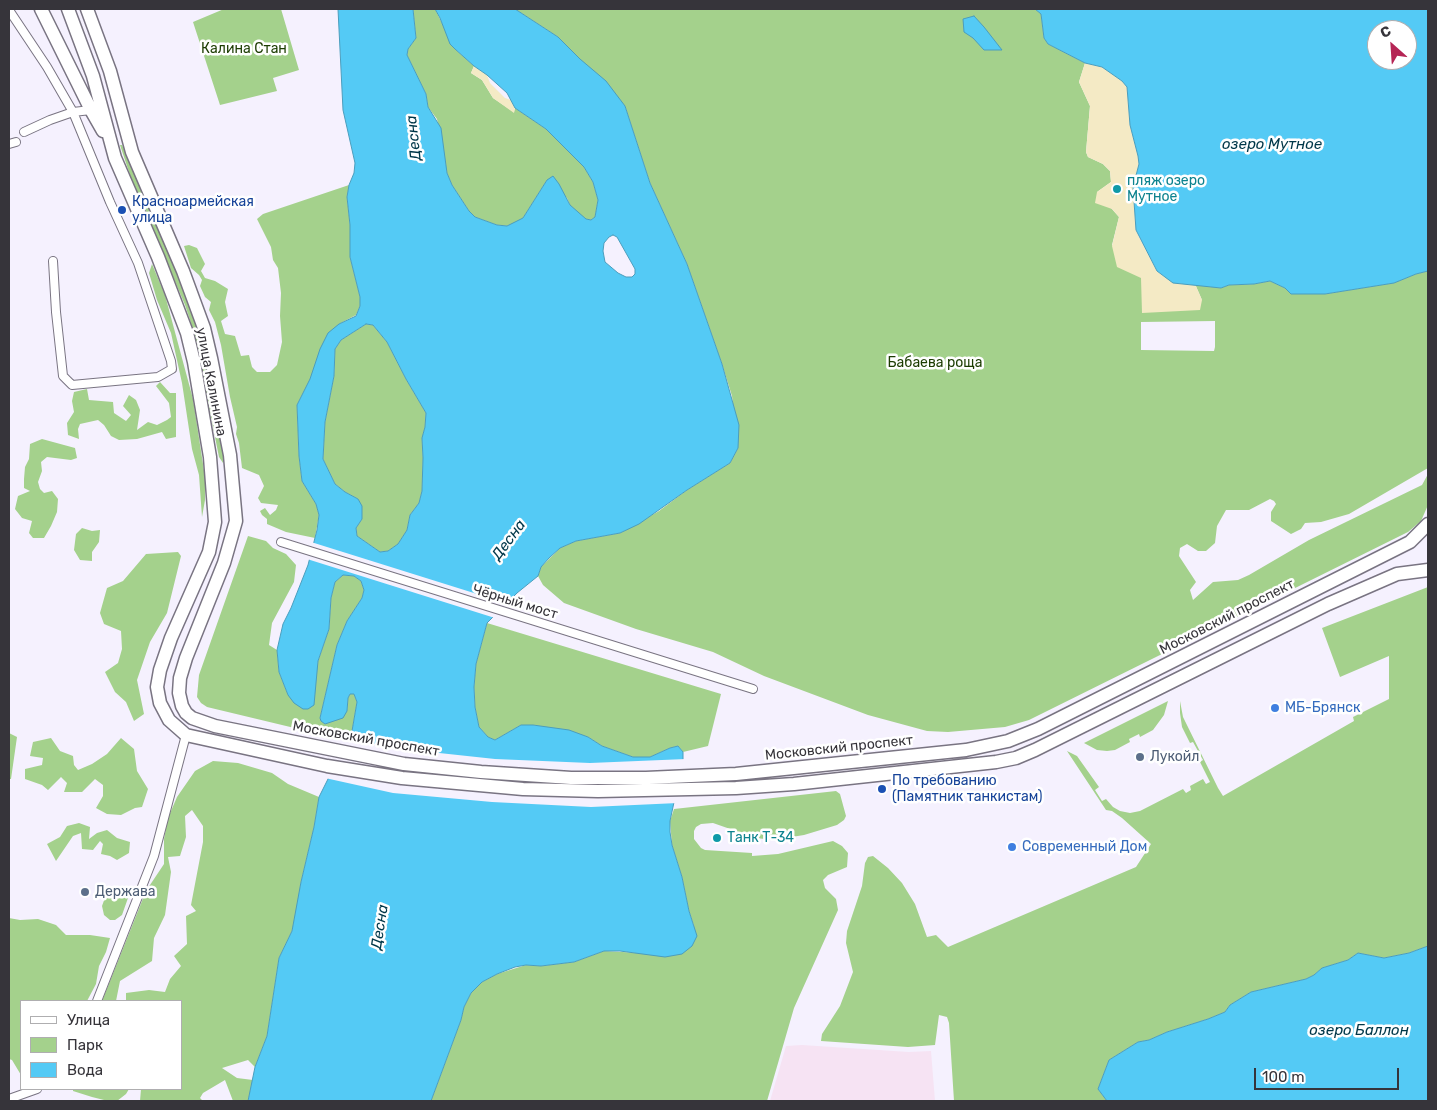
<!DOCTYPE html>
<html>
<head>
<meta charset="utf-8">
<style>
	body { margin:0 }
	#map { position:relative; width:1437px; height:1110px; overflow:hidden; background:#f5f1fe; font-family:Rubik,sans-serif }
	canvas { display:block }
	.frame { position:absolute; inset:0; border:10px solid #36343a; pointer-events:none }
	.legend { position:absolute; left:20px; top:1000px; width:162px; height:90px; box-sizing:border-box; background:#fff; border:1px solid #afaeb0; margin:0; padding:6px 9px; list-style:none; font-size:15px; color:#36343a }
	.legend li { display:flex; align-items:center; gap:10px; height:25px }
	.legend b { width:25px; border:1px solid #afaeb0 }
	.north { position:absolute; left:1367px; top:20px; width:50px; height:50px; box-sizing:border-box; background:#fff; border:1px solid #afaeb0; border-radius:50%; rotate:334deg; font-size:14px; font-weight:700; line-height:20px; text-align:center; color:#36343a }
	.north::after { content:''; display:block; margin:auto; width:18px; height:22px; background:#b52555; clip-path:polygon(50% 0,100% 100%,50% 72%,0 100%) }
	.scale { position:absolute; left:1254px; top:1068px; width:145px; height:22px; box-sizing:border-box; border:2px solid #36343a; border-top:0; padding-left:6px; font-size:15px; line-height:18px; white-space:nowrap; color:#36343a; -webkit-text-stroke:4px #fff; paint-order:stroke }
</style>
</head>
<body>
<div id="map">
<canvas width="1437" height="1110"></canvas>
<div class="frame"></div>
<ul class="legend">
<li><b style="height:6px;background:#fff"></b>Улица</li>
<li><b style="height:14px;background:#a4d18c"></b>Парк</li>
<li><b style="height:14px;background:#54caf5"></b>Вода</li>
</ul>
<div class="north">С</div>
<div class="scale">100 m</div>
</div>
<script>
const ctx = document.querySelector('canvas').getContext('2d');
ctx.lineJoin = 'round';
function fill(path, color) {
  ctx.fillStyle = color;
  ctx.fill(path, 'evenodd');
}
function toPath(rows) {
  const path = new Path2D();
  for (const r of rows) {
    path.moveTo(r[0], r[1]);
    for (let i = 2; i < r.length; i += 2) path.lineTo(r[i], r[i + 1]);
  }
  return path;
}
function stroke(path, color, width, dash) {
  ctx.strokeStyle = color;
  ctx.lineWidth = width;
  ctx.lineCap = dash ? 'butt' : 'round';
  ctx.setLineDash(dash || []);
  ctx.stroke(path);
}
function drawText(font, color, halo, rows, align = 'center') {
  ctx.font = font + ' Rubik,sans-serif';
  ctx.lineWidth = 5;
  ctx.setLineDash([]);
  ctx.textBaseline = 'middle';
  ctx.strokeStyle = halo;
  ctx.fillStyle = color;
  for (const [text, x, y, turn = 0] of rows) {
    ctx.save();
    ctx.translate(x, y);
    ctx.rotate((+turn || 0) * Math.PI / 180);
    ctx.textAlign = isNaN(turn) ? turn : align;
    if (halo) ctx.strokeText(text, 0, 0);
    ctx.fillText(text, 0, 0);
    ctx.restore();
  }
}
fill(toPath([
	[802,1045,909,1052,931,1051,935,1101,770,1101,786,1046]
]), '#f6e3f3');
fill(toPath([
	[224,9,281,9,299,70,273,78,277,91,220,105,193,22],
	[413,9,435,9,455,49,474,66,471,73,482,80,493,98,514,112,515,108,546,129,584,167,593,182,598,200,595,217,591,220,586,219,578,214,570,205,567,198,547,180,523,218,518,222,507,226,497,225,475,217,469,211,452,185,447,173,437,119,428,107,426,94,407,55,408,49,416,38],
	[515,9,1035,9,1041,14,1044,38,1048,44,1085,63,1079,82,1090,106,1086,152,1088,157,1103,164,1110,171,1111,182,1097,192,1119,217,1112,245,1202,300,1195,284,1221,288,1229,285,1254,284,1270,281,1285,288,1291,294,1325,294,1393,283,1416,274,1428,271,1428,468,1349,514,1321,522,1305,523,1301,529,1291,534,1271,521,1271,512,1276,504,1274,501,1270,499,1249,510,1226,510,1217,526,1215,543,1206,551,1198,551,1187,544,1180,548,1179,556,1196,582,1190,590,1193,600,1213,582,1238,580,1249,575,1309,540,1422,485,1428,474,1428,505,1421,521,1408,532,1029,720,1005,727,948,732,927,731,868,715,764,676,713,652,636,629,564,603,543,585,538,576,541,567,560,548,576,541,620,533,659,511,687,490,730,463,738,448,732,396,722,364,687,264,650,183,625,106,558,37],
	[1215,321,1215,347,1214,351,1141,350,1141,322],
	[120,145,122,145,124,149,181,282,197,327,224,458,223,463,219,457,194,332,185,305,130,175],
	[349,185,347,197,350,225,350,257,360,297,360,306,356,315,339,324,297,405,299,456,302,481,316,504,319,515,315,538,286,532,267,524,267,519,262,515,260,511,265,508,270,515,276,510,278,505,261,503,258,498,264,486,259,475,242,468,239,443,236,434,237,427,230,397,221,345,215,322,209,310,211,302,205,297,200,286,202,280,199,275,191,268,184,246,189,245,197,248,205,264,201,271,205,278,215,281,228,289,225,302,228,316,221,321,225,334,235,336,241,356,249,355,252,367,257,372,270,372,277,365,282,342,280,316,281,293,278,268,273,260,271,247,257,219,263,214],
	[152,264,165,295,193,399,205,477,205,500,202,517,199,475,192,449,182,383,171,333,157,300,149,273],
	[366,324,373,325,387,342,406,379,426,413,425,427,422,439,423,458,422,491,419,503,410,515,407,530,398,544,388,551,380,552,357,536,356,528,362,519,358,499,345,492,335,484,323,459,325,422,334,376,335,349,341,340],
	[160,382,170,393,176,393,176,437,166,439,162,432,137,439,119,440,111,436,104,425,98,420,80,424,78,429,79,439,68,435,67,423,74,412,72,401,74,392,87,389,89,400,113,402,114,413,126,421,131,415,123,406,129,395,136,400,140,410,137,430,148,422,157,425,167,420,171,417,169,403,156,386],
	[42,439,75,448,77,458,71,460,47,457,41,462,42,471,38,482,40,489,44,493,52,491,58,499,57,512,51,526,44,538,33,538,29,533,32,521,22,518,15,509,18,496,30,491,24,488,24,479,25,467,29,459,30,444],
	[82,528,92,531,100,530,99,542,92,552,92,561,80,560,74,550,76,534],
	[248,536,266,541,273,548,286,554,296,565,294,582,272,623,269,645,277,650,279,672,288,695,315,694,315,678,318,661,329,629,331,598,335,582,343,575,354,576,361,581,364,590,362,598,347,621,337,645,320,718,325,724,347,711,348,698,350,694,354,694,357,702,352,731,307,731,207,707,201,703,197,697,199,675],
	[178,552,181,556,167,613,150,642,137,680,144,714,134,721,126,702,115,692,105,672,118,663,122,649,121,631,104,624,100,613,107,588,123,581,146,554],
	[1428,587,1428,946,1409,953,1384,958,1358,953,1348,960,1322,968,1314,975,1306,979,1251,992,1230,1005,1225,1012,1208,1019,1167,1032,1149,1040,1138,1042,1109,1060,1098,1089,1107,1101,954,1101,949,1023,947,1017,939,1015,935,1045,908,1047,821,1041,822,1034,840,1006,853,972,846,943,847,931,862,886,865,863,868,857,873,856,888,868,902,883,915,904,927,937,936,935,948,947,1136,867,1151,844,1122,818,1112,811,1106,810,1067,751,1077,756,1099,787,1095,790,1102,801,1106,799,1113,807,1120,811,1130,813,1140,811,1183,789,1186,793,1191,790,1190,786,1203,779,1206,784,1210,782,1200,762,1203,760,1193,742,1190,743,1182,727,1180,713,1180,701,1183,717,1218,788,1223,796,1354,721,1353,717,1389,699,1389,656,1340,677,1322,628],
	[487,623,721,694,708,746,683,752,678,746,670,748,650,757,633,757,602,746,588,737,533,725,521,725,495,740,488,737,479,727,475,707,474,687,476,664],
	[1168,701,1164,715,1153,730,1140,737,1139,734,1129,739,1130,742,1115,750,1107,751,1097,750,1084,743],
	[9,733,17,737,11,779,9,779],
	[51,738,60,751,73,756,74,765,78,770,92,764,107,754,121,738,134,749,137,771,148,789,142,807,135,808,121,815,107,814,96,808,103,796,103,785,95,779,82,792,64,792,67,783,61,777,48,790,42,785,25,779,25,769,42,765,43,758,30,756,33,742],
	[213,761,238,763,272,773,288,784,319,797,314,827,301,882,298,905,292,931,279,958,267,1036,255,1067,248,1060,222,1068,237,1078,253,1080,248,1101,233,1101,225,1080,203,1093,200,1098,203,1101,140,1101,141,1089,181,1089,181,1001,126,1001,126,993,149,990,165,992,170,979,181,966,174,956,187,944,186,916,196,911,191,905,203,842,203,826,192,810,185,816,186,837,180,856,168,857,171,872,165,915,154,938,152,961,120,981,116,1001,102,1001,146,891,164,864,164,839,168,818,177,797,195,771],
	[836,791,840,794,846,816,844,820,837,825,804,835,773,840,756,838,713,823,701,824,696,827,694,831,694,839,701,848,705,850,752,853,752,856,778,854,833,841,842,846,848,853,847,867,828,875,823,880,825,888,836,899,838,910,794,1008,767,1101,431,1101,461,1020,464,1007,471,993,482,982,497,974,526,965,541,966,574,962,604,951,640,953,694,926,689,911,682,877,672,845,670,821,674,809],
	[79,823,90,827,89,839,97,833,107,830,117,838,130,842,129,853,117,860,110,856,101,854,103,844,100,841,93,850,82,849,81,833,73,836,56,861,47,844,60,837,67,826],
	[116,886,123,888,128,893,128,898,122,915,115,920,110,920,104,915,102,906,106,895,110,889],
	[9,918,20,920,38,919,56,925,66,935,90,935,110,938,106,952,99,966,96,984,87,1001,21,1001,21,1075,12,1060,9,1059],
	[73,1089,129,1089,126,1094,117,1101,108,1101,92,1097,73,1091]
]), '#a4d18c');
fill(toPath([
	[1085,63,1102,67,1122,81,1127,87,1130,125,1138,156,1139,164,1133,187,1136,230,1139,237,1157,271,1173,283,1195,284,1202,300,1200,310,1142,313,1141,278,1117,267,1112,246,1119,217,1112,209,1095,203,1097,192,1111,182,1110,171,1103,164,1088,157,1086,152,1090,106,1079,82],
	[474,66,487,75,490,83,505,98,511,100,515,108,514,113,493,98,482,80,471,73]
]), '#f4eac5');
const water = toPath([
	[338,9,413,9,416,38,408,49,407,55,426,94,428,107,441,128,447,173,452,185,469,211,475,217,497,225,507,226,523,218,547,180,553,176,559,184,570,205,586,219,591,220,595,217,598,200,593,182,584,167,546,129,515,108,507,93,487,75,474,66,455,49,450,44,440,18,435,9,515,9,558,37,580,59,606,81,625,106,650,183,687,264,722,364,739,425,738,448,730,463,687,490,639,524,620,533,576,541,560,548,549,558,541,567,538,576,517,593,487,623,476,664,474,687,475,707,479,727,488,737,495,740,521,725,533,725,569,730,588,737,602,746,633,757,650,757,670,748,678,746,683,752,683,760,670,821,670,832,672,845,682,877,689,911,697,936,692,946,682,954,665,957,620,951,604,951,574,962,541,966,526,965,515,967,497,974,482,982,471,993,464,1007,461,1020,431,1101,248,1101,255,1067,267,1036,279,958,292,931,301,882,314,827,319,797,352,731,357,702,354,694,350,694,348,698,347,711,343,718,325,724,321,721,320,718,337,645,347,621,362,598,364,590,361,581,354,576,343,575,335,582,331,598,329,629,318,661,314,705,308,709,303,709,294,703,288,695,279,672,277,650,283,624,291,608,308,565,317,530,319,515,316,504,302,481,299,456,297,405,310,379,320,349,328,333,339,324,356,316,360,306,360,297,350,257,350,225,347,197,349,185,354,173,355,163,343,110,338,9],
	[613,235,617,237,635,269,635,274,632,277,626,277,618,273,605,262,603,251,604,243,609,237,613,235],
	[366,324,373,325,387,342,406,379,426,413,425,427,422,438,423,458,422,491,419,503,410,515,407,530,398,544,388,551,380,552,357,536,356,528,362,519,362,506,358,499,345,492,335,484,323,459,325,422,334,376,335,349,341,340,366,324],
	[1035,9,1428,9,1428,271,1416,274,1394,283,1325,294,1291,294,1285,288,1270,281,1254,284,1229,285,1221,288,1173,283,1157,271,1136,230,1133,187,1139,164,1138,156,1130,125,1127,87,1122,81,1102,67,1085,63,1048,44,1044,38,1041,14,1035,9],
	[1377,30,1407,30,1407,60,1377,60,1377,30],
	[974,16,984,27,1002,50,984,50,973,38,964,32,963,19,974,16],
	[1428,946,1428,1101,1107,1101,1098,1089,1109,1060,1138,1042,1149,1040,1167,1032,1208,1019,1225,1012,1230,1005,1251,992,1306,979,1314,975,1322,968,1348,960,1358,953,1384,958,1409,953,1428,946]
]);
fill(water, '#54caf5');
stroke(water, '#4b9dbd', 1);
fill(toPath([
	[311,542,509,604,495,618,307,559],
	[346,738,402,749,495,759,590,763,686,759,686,761,678,803,591,807,492,802,393,793,325,778]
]), '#f5f1fe');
const street = toPath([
	[9,10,47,67,73,112,110,202,138,263,171,361,172,369,158,377,72,385,63,376,56,312,53,261],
	[24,132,50,120,73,112,91,110],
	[9,144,16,142],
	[281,542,753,689],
	[97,1001,154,856,186,735],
	[9,1099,37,1089]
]);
const primary = toPath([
	[41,9,91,110,103,131],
	[68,9,93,76,115,158,158,257,187,333,194,362,210,457,215,522,209,552,171,638,160,670,157,687,160,703,169,720,186,735,327,766,402,778,523,789,598,791,736,788,794,784,996,762,1016,758,1035,750,1328,604,1397,574,1428,570],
	[87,9,110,71,132,152,183,271,204,328,211,358,230,455,236,521,224,563,186,658,180,678,179,693,182,706,186,713,192,718,215,726,404,764,481,772,571,778,646,778,736,774,966,750,1008,741,1038,729,1410,542,1428,524]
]);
stroke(street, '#797482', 10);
stroke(primary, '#797482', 15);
stroke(street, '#fff', 8);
stroke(primary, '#fff', 12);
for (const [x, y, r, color] of [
	[1117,189,5,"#0f9aa8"],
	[122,210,5,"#1a4fb4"],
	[1275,708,5,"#3f7fe0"],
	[1140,757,5,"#5c6f8a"],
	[882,789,5,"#1a4fb4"],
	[717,838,5,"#0f9aa8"],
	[1012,847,5,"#3f7fe0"],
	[85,892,5,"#5c6f8a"]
]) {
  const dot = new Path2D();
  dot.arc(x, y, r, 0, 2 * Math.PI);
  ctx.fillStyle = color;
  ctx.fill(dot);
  stroke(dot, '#fff', 2);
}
drawText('14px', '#1c3c02', '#fff', [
	["Калина Стан",244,49],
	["Бабаева роща",935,363]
]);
drawText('14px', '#0d838f', '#fff', [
	["пляж озеро",1127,181],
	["Мутное",1127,197],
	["Танк Т-34",727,838]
], 'left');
drawText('14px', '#164399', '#fff', [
	["Красноармейская",132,202],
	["улица",132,218],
	["По требованию",892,781],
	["(Памятник танкистам)",892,797]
], 'left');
drawText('14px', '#36343a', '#fff', [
	["улица Калинина",211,382,79],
	["Чёрный мост",515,602,17],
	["Московский проспект",1227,617,-27],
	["Московский проспект",366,739,10],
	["Московский проспект",839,748,-6]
]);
drawText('14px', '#366cbe', '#fff', [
	["МБ-Брянск",1285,708],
	["Современный Дом",1022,847]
], 'left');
drawText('14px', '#4e5e75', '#fff', [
	["Лукойл",1150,757],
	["Держава",95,892]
], 'left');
drawText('italic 15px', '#003749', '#fff', [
	["Десна",414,138,-96],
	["озеро Мутное",1272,145],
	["Десна",509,540,-53],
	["Десна",380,927,-81],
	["озеро Баллон",1359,1031]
]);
</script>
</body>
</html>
